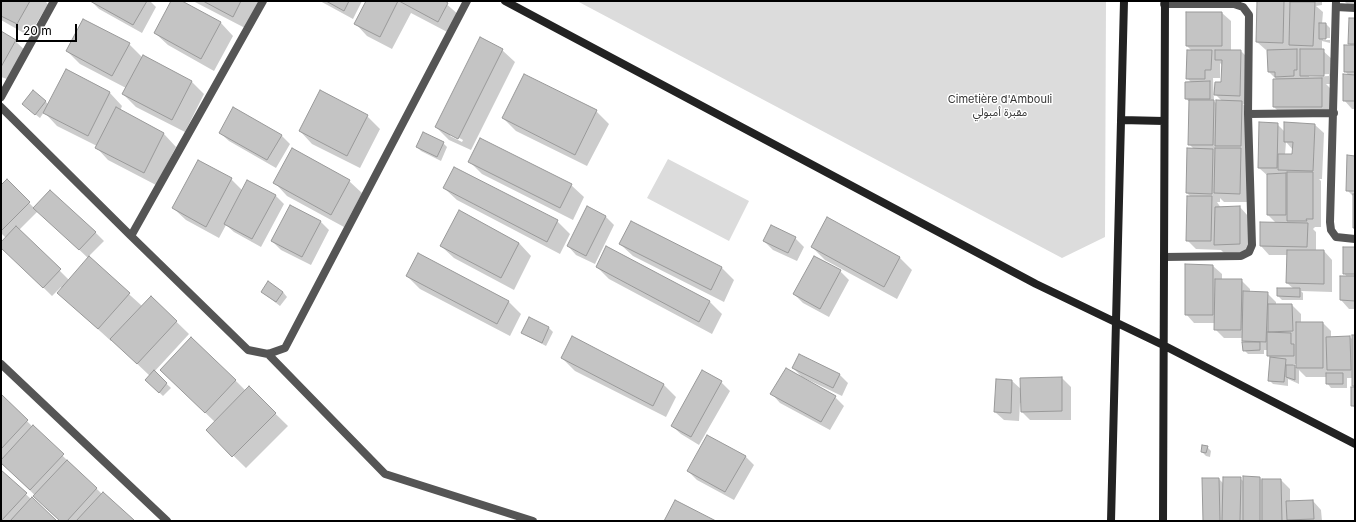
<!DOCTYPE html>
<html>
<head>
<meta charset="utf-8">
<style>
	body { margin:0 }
	#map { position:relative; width:1356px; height:522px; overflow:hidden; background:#fff; font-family:Inter,sans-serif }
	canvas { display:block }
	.frame { position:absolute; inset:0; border:2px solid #000; pointer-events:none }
	.scale { position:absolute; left:16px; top:24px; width:61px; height:18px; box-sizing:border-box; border:2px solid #000; border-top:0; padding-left:5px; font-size:12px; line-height:14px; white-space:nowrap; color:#000; -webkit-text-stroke:3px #fff; paint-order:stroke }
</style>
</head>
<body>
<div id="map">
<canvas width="1356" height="522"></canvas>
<div class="frame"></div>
<div class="scale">20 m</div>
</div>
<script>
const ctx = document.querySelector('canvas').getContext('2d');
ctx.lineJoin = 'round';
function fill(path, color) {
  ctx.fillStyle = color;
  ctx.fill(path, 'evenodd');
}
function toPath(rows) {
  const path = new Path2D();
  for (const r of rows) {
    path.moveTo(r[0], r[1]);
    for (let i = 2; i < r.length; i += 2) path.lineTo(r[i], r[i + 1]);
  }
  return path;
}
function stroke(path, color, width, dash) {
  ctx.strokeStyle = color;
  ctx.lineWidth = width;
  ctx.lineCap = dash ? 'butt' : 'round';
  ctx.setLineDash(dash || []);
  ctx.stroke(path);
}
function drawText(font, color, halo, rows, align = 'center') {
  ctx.font = font + ' Inter,"Noto Sans Arabic",sans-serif';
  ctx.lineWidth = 3;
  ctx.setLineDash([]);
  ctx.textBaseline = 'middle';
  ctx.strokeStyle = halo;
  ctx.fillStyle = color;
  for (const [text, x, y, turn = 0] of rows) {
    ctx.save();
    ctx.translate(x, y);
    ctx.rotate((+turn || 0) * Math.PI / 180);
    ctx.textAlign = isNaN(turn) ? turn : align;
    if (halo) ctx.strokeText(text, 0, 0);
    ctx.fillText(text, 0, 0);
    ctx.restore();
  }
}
fill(toPath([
	[577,1,1106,1,1105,237,1062,258],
	[668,159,749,201,729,241,647,198]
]), '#dcdcdc');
fill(toPath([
	[1,1,45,1,48,4,29,36,1,20],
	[91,1,150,1,156,7,142,33,99,9],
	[172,1,180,1,221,23,233,36,214,71,168,45,155,33],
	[193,1,259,1,245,28],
	[320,1,362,1,353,19],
	[367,1,443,1,460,16,451,34,411,13,392,49,367,36,355,23],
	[1258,1,1322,1,1322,5,1316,6,1323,12,1322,24,1326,24,1330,28,1330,38,1323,38,1323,40,1330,40,1330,43,1322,41,1322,50,1332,59,1332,84,1326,84,1330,88,1330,115,1282,115,1274,107,1277,80,1269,72,1268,50,1266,50,1257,42],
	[1329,74,1329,76,1309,77,1309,75],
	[1344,1,1355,1,1355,6,1349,6],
	[1187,13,1222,13,1231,21,1231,51,1241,51,1250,60,1249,104,1243,104,1250,111,1248,202,1224,202,1220,198,1220,202,1217,202,1221,208,1240,207,1248,216,1248,253,1224,253,1221,250,1196,249,1187,240,1191,197,1187,193,1194,149,1189,144,1190,102,1186,99,1191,82,1187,78,1192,51,1187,46],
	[1220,63,1223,66,1222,83,1216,95,1222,101,1217,104,1214,101,1213,78,1220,78],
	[1355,19,1355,109,1352,109,1344,100,1349,76,1345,71],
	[1,33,15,41,28,53,13,81,1,77],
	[129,44,142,57,192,82,204,94,185,132,136,107,123,94,126,88,80,64,67,51],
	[502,50,515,62,471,150,449,140,436,127],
	[450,133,463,140,462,142,450,136],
	[66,71,110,93,122,106,120,111,164,134,176,147,156,185,108,160,96,147,97,146,57,126,44,112,40,118,27,108,45,101,49,105],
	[320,92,367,116,380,129,360,168,312,144,300,131],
	[596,111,609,124,587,166,516,131,503,118],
	[1277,124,1285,132,1315,125,1324,133,1322,179,1319,179,1321,181,1321,227,1315,227,1313,229,1316,232,1316,251,1324,251,1332,260,1332,292,1301,291,1303,293,1303,300,1282,300,1278,296,1294,289,1287,283,1288,255,1269,255,1261,246,1276,223,1268,215,1268,176,1259,168],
	[1286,142,1293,150,1293,155,1285,155],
	[220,133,281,135,290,144,276,168,229,141],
	[443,143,447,147,441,161,421,151,417,147],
	[1355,157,1355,229,1354,197,1348,191],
	[198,161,231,179,242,190,275,195,284,204,261,247,234,232,226,225,219,238,186,220,173,208],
	[470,162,571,185,584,197,573,220,482,174],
	[454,168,557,221,570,234,560,254,457,200,444,188],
	[7,180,34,208,95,232,104,241,88,257,142,306,151,297,189,334,154,372,171,388,163,396,146,380,150,376,112,340,111,341,58,293,62,288,61,287,52,296,1,246,1,244,6,238,1,233,1,186],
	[38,211,88,258,69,280,19,230],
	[349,181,362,193,344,227,287,196,275,183],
	[587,207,606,217,614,225,595,264,576,255,568,246],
	[459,212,519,243,531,256,514,290,454,258,441,246],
	[828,219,900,258,912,270,897,299,825,260,812,247],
	[320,221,329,230,311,265,281,250,272,241],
	[631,222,722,268,734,280,724,302,633,256,620,244],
	[795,238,804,247,797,261,773,250,764,241],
	[607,247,710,302,722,314,712,334,609,279,597,267],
	[1355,248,1355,309,1349,309,1341,300,1347,277,1344,273],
	[418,254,509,302,521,314,510,336,420,289,407,276],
	[1213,266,1222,274,1222,280,1241,280,1250,289,1250,292,1267,293,1276,302,1276,305,1292,305,1301,314,1301,323,1323,323,1331,331,1331,338,1350,337,1353,340,1355,336,1355,408,1352,405,1355,388,1353,386,1353,378,1347,378,1347,388,1331,388,1327,383,1327,377,1306,377,1299,370,1299,384,1288,379,1288,386,1273,384,1269,380,1271,358,1268,355,1268,350,1264,350,1264,354,1248,354,1244,350,1245,343,1243,338,1224,338,1215,329,1215,323,1194,323,1186,314],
	[1293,364,1297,364,1297,369],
	[840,271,849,280,829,317,803,303,794,294],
	[262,292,283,292,287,297,280,306],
	[529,318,549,328,553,332,546,346,527,336,523,332],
	[562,358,663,384,676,397,666,417,575,371],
	[793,368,839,374,848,383,842,396,802,377],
	[1062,378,1071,387,1071,420,1030,420,1022,412,1022,403,1020,403,1019,421,1004,420,995,412,1012,381,1022,390],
	[235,380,246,391,249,388,288,426,246,468,207,430,215,422,174,383],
	[721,382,730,391,699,445,681,434,672,426],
	[772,394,835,397,844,406,830,430,780,403],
	[1,396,102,494,103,493,133,521,61,521,1,462],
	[1207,447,1211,451,1210,457,1206,456,1202,452],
	[745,456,754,465,734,500,697,480,688,471],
	[1,471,31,499,55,521,1,521],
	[1240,478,1244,482,1260,478,1262,480,1281,480,1290,489,1290,502,1313,501,1321,510,1322,521,1204,521,1219,479,1224,484]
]), '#0003');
const building = toPath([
	[1,1,30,1,17,24,1,16,1,1],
	[90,1,147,1,133,25,90,1],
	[171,1,182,1,221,22,201,59,154,33,171,1],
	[203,1,241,1,233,17,203,1],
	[326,1,349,1,344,11,326,1],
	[366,1,398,1,380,37,354,24,366,1],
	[399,1,445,1,448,3,438,22,399,1],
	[1257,1,1284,1,1283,43,1256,42,1257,1],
	[1290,2,1315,2,1313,46,1289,45,1290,2],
	[1186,12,1222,12,1222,46,1186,46,1186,12],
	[1349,18,1355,18,1355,44,1348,44,1349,18],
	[83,19,130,43,112,76,66,51,83,19],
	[1319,23,1326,23,1326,39,1319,39,1319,23],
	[1,31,16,40,1,67,1,31],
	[480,37,503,49,458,139,435,127,480,37],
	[1344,45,1355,45,1355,72,1344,72,1344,45],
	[1297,49,1297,70,1294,70,1294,76,1275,77,1275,72,1268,72,1267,50,1297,49],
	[1300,49,1324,49,1324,76,1300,76,1300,49],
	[1187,50,1212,50,1211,70,1205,70,1205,79,1186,79,1187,50],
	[1215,50,1241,50,1240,96,1214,95,1215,82,1221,82,1222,60,1215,60,1215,50],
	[143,55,192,81,172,120,122,94,143,55],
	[66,69,110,92,88,136,43,113,66,69],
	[524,74,597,110,575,155,502,118,524,74],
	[1343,74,1355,75,1355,101,1343,101,1343,74],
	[1322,78,1322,107,1273,107,1273,79,1322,78],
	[1210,81,1210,99,1185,99,1185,82,1210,81],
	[33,90,46,101,35,115,22,104,33,90],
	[320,90,368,115,347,156,299,131,320,90],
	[1189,100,1214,100,1213,145,1188,145,1189,100],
	[1216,100,1242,101,1241,146,1215,146,1216,100],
	[116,107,164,133,144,173,95,148,116,107],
	[233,107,282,135,267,160,219,133,233,107],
	[1259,122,1278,123,1277,168,1258,168,1259,122],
	[1284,122,1315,124,1313,171,1278,170,1278,154,1292,154,1293,142,1284,142,1284,122],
	[423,132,444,142,437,157,416,147,423,132],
	[480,138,572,184,560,208,468,162,480,138],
	[292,148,350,180,331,215,273,183,292,148],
	[1187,148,1213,149,1212,194,1186,193,1187,148],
	[1215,148,1241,148,1240,194,1214,193,1215,148],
	[1347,155,1355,156,1355,191,1346,191,1347,155],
	[198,160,232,178,206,227,172,208,198,160],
	[454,167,558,220,547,242,443,188,454,167],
	[1287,172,1313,172,1313,219,1306,219,1307,221,1287,221,1287,172],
	[1286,173,1286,215,1267,215,1267,174,1286,173],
	[7,179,30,202,1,231,1,185,7,179],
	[247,180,276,195,252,239,224,224,247,180],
	[50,190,96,232,79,250,33,208,50,190],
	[1353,194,1355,194,1355,228,1353,228,1353,194],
	[1187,196,1212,196,1211,241,1186,241,1187,196],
	[290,205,321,221,302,257,271,241,290,205],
	[587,206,606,216,586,256,567,246,587,206],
	[1240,206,1240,244,1214,245,1215,207,1240,206],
	[459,210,519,243,501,278,440,246,459,210],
	[827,217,900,257,884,287,811,247,827,217],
	[631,221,722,267,711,290,619,244,631,221],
	[1260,222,1308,223,1307,247,1260,246,1260,222],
	[771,225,796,237,788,253,763,241,771,225],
	[16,226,61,269,43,288,1,248,1,242,16,226],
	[606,246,710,301,699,322,596,267,606,246],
	[1343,247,1355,247,1355,274,1343,274,1343,247],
	[1287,250,1324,250,1324,284,1286,283,1287,250],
	[418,253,509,301,497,324,406,276,418,253],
	[89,256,130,293,98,329,57,293,89,256],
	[814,256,841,270,820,309,793,294,814,256],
	[1185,264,1213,265,1213,315,1185,315,1185,264],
	[1340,276,1355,276,1355,301,1340,300,1340,276],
	[1215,279,1242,279,1241,330,1214,330,1215,279],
	[268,281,283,292,276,302,261,292,268,281],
	[1277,288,1300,288,1300,297,1277,296,1277,288],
	[1243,291,1268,292,1266,342,1242,341,1243,291],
	[151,296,177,321,137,364,110,339,151,296],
	[1268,304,1292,304,1293,331,1268,332,1268,304],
	[529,317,549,327,542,343,521,333,529,317],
	[1296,322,1323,322,1323,368,1296,368,1296,322],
	[1267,332,1291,333,1291,344,1294,344,1294,356,1267,356,1267,332],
	[1352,335,1355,335,1355,386,1352,386,1352,335],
	[572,336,664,384,653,406,561,358,572,336],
	[1350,336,1351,370,1327,370,1326,337,1350,336],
	[191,337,236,380,205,413,160,370,191,337],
	[1242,342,1260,342,1260,350,1243,351,1242,342],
	[799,354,840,374,833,388,792,368,799,354],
	[1270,357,1286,359,1284,382,1268,381,1270,357],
	[1286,365,1295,365,1295,380,1286,377,1286,365],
	[786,368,836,396,821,422,770,394,786,368],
	[154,370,167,383,159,393,145,380,154,370],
	[702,370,722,381,691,437,671,426,702,370],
	[1326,373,1343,373,1343,384,1326,384,1326,373],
	[1062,377,1062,411,1021,412,1020,378,1062,377],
	[996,379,1012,380,1011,413,994,412,996,379],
	[249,386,276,413,232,457,206,430,249,386],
	[1351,387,1355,387,1355,406,1351,406,1351,387],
	[1,394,28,420,1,449,1,394],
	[33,425,64,454,30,490,1,463,1,460,33,425],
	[707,435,746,456,725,492,687,471,707,435],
	[1202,445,1208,446,1206,453,1201,452,1202,445],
	[67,460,97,488,67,521,60,521,33,496,67,460],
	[1,470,27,493,1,521,1,470],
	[1243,476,1260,477,1260,521,1243,521,1243,476],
	[1223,477,1241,477,1240,521,1222,521,1223,477],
	[1202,478,1219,478,1220,521,1203,521,1202,478],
	[1262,479,1281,479,1282,521,1262,521,1262,479],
	[103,492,134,520,133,521,76,521,103,492],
	[32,497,57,521,10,521,32,497],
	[675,500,716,521,664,521,675,500],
	[1313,500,1314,519,1287,520,1286,501,1313,500]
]);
fill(building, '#c4c4c4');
stroke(building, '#999', 1);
stroke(toPath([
	[1336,1,1330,222,1331,230,1336,237,1355,239],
	[1336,7,1355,8],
	[1,97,54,1],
	[1,107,131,236,263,1],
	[1248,114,1334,113],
	[131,236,248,350,268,354,285,348,467,1],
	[1164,257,1241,256,1249,252,1252,245,1248,114,1249,15,1243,7,1234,4,1164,4],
	[268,354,385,474,533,521],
	[1,364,167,521]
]), '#555', 8);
stroke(toPath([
	[505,1,1036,284,1163,345,1355,444],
	[1121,120,1164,121],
	[1111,521,1124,1],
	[1163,521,1165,1]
]), '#222', 8);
drawText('11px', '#333', '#fff', [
	["Cimetière d'Ambouli",1000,100],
	["مقبرة أمبولي",1000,113]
]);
</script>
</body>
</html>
